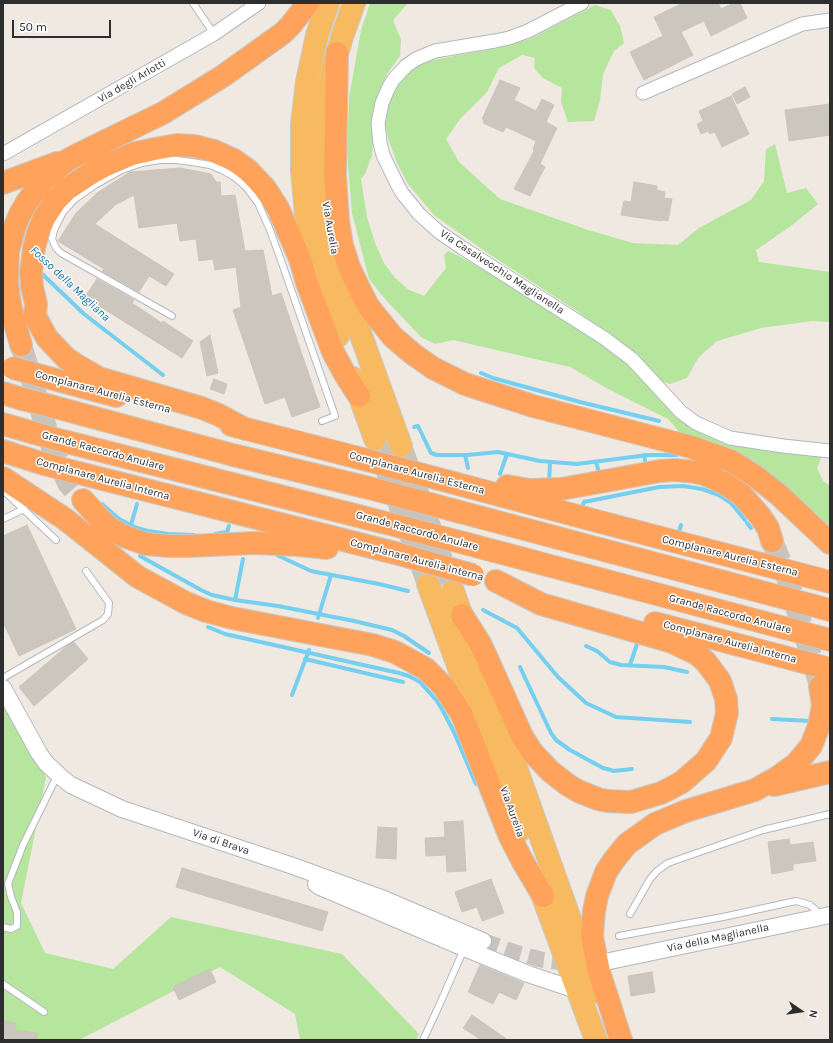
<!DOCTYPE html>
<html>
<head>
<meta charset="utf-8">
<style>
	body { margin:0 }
	#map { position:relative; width:833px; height:1043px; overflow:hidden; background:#efe9e1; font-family:Karla,sans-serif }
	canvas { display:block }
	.frame { position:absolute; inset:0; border:4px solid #2e2e2e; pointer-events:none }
	.north { position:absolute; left:781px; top:991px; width:40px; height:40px; -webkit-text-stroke:3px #fff; paint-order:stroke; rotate:103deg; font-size:11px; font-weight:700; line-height:16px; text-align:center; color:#2e2e2e }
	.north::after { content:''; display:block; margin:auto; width:14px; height:18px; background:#2e2e2e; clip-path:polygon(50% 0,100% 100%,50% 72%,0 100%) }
	.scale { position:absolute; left:12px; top:20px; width:99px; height:18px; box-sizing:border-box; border:2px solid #2e2e2e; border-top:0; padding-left:5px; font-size:12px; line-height:14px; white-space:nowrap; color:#2e2e2e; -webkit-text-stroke:3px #fff; paint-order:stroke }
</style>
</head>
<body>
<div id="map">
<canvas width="833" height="1043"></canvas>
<div class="frame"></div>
<div class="north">N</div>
<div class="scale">50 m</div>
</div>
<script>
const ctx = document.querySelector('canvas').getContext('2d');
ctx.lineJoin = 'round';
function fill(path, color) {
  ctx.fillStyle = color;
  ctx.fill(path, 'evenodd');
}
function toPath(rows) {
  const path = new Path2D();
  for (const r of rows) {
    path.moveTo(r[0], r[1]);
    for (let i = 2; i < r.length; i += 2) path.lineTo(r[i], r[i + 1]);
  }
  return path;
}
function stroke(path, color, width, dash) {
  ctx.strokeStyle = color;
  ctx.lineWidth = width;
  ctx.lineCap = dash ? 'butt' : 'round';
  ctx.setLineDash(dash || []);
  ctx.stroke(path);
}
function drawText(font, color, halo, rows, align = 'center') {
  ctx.font = font + ' Karla,sans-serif';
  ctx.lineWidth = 3;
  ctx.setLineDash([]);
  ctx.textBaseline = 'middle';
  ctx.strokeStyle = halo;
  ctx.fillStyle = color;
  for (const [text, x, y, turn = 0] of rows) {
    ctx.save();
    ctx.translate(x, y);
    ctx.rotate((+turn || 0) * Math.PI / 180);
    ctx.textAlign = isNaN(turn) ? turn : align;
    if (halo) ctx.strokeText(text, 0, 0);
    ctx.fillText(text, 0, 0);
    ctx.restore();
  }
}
fill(toPath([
	[370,3,408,3,393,20,401,40,400,56,387,74,379,94,375,118,372,155,366,172,361,179,367,217,375,243,384,263,395,278,409,290,424,296,446,268,444,255,448,251,463,258,530,297,621,355,664,403,696,426,820,455,821,458,817,468,823,481,830,486,830,527,753,460,725,448,682,435,668,419,610,390,570,367,453,340,435,344,421,337,385,299,369,279,352,213,347,154,349,98,361,30],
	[595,5,611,10,620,26,624,43,614,51,603,74,600,100,594,121,568,122,561,102,562,88,543,78,534,68,535,58,522,55,499,68,487,92,460,119,446,139,459,162,500,199,588,230,633,243,678,245,699,228,751,200,764,181,766,149,775,144,787,193,806,188,818,204,791,226,756,250,759,262,830,272,830,322,812,321,761,328,717,341,698,358,687,378,670,384,660,381,633,352,574,309,486,252,434,215,408,184,398,165,388,139,385,121,389,101,395,84,406,73,422,62,492,49,530,39],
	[3,700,46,777,21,903,45,953,113,969,171,917,342,954,419,1034,416,1040,300,1040,295,1014,220,967,79,1040,11,1040,3,1032]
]), '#b6e59e');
stroke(toPath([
	[39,271,84,314,163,375],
	[481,373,493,378,580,402,659,421],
	[414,427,418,426,431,453,437,455,467,455,498,452,540,461,577,464,648,455,677,455,679,452],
	[465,455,468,468],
	[644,455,646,466],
	[596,462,600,476],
	[500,474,507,454],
	[549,484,550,462],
	[102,504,119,519,137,528,148,531,168,534,194,535],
	[583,505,584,502,659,487,683,486,702,489,719,495,731,503,745,520],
	[747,523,751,528],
	[131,525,137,504],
	[679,532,681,525],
	[215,534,227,532,229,526],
	[277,555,311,571,379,584,408,591],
	[140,556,201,590,212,595,235,600,278,606,354,621,392,630,404,636,429,653],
	[235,600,243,559],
	[483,610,517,628,558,677,586,703,616,717,690,722],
	[318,618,331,575],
	[208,627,225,634,399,673,409,676,420,682,437,701,443,711,454,732,476,784],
	[586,646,597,651,610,662,621,665,664,667,687,672],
	[305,659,403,682],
	[630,665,637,644],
	[520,667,551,733,556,740,570,750,603,768,614,771,632,769],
	[292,695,309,650],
	[772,719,811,721]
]), '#75cff0', 4);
const building = toPath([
	[683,3,718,3,721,9,734,3,740,3,747,18,711,36,704,21,681,32,693,55,644,80,630,52,663,36,654,17,683,3],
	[500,80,520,88,514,100,536,111,542,99,554,105,546,122,557,128,540,164,545,167,530,196,514,189,534,151,533,150,536,141,506,127,503,132,483,123,484,120,482,119,500,80],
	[745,87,750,97,737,104,732,94,745,87],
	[731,96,749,134,722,147,715,132,710,134,708,131,701,134,697,124,703,121,699,111,731,96],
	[830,104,830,135,789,141,785,110,830,104],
	[180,168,211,174,216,182,220,182,221,196,235,195,245,251,263,250,272,296,281,293,320,407,292,417,285,397,265,404,233,310,241,307,236,267,215,270,213,259,199,261,196,239,180,241,177,223,139,228,134,195,115,205,95,224,174,274,166,286,149,276,139,292,102,271,104,269,58,241,76,213,97,193,130,172,180,168],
	[634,182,657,186,657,190,665,192,664,198,672,199,668,221,661,220,661,221,621,215,624,201,631,202,634,182],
	[97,279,134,300,132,303,162,323,163,321,193,341,182,358,85,297,97,279],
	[210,335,218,373,207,376,200,342,210,335],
	[214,379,227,384,224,394,210,389,214,379],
	[27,525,76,629,19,656,3,622,3,536,27,525],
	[74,642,88,659,34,706,19,687,68,645,74,642],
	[463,821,466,871,447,872,446,855,426,856,425,838,445,837,444,822,463,821],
	[378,827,397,828,396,859,376,858,378,827],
	[789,839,790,845,813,842,816,861,793,864,793,870,772,874,768,842,789,839],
	[182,868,328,912,322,931,176,887,182,868],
	[491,879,504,913,482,921,477,907,462,912,455,892,491,879],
	[480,965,524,983,516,1000,499,992,493,1004,468,992,480,965],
	[210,969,216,982,179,1000,173,987,210,969],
	[652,972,655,992,631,996,628,976,652,972],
	[472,1015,508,1040,481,1040,463,1028,472,1015],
	[3,1021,16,1023,15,1030,37,1033,37,1040,3,1040,3,1021]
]);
fill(building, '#cbc7bf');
stroke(building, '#cbc5ba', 1);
stroke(toPath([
	[483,941,517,953,543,960,576,964]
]), '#c8c4bd', 16, [16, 8]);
stroke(toPath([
	[375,439,428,584],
	[401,446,450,582]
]), '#c8c4bd', 22, [22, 11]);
stroke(toPath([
	[21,345,52,447,68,483,83,500],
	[772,541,787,577,819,682]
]), '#c8c4bd', 22, [22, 11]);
const service = toPath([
	[193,3,214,34],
	[172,316,61,253,56,248,52,239,54,230,63,212,75,199,95,185,122,170,142,163,160,160,176,160,192,162,210,165,222,170,233,176,246,187,258,203,270,230,283,266,335,416,322,421],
	[3,490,56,540],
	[3,519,24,509],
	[3,678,103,620,108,614,109,603,86,571],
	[630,914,650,879,657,871,668,863,763,830,830,814],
	[3,927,11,929,17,926,17,912,11,897,8,884,23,845,57,776],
	[619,936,723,917,796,901,810,905,821,915],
	[3,984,44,1012],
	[423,1040,438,1008,464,949]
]);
const minor = toPath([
	[582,3,528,31,509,38,495,41,435,51,416,59,406,66,393,80,388,89,382,103,378,123,380,143,383,155,396,182,402,193,419,214,439,232,461,247,604,338,632,359,681,412,696,423,730,438,783,446,830,451],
	[643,93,802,24,830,20],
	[3,154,214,34,259,3]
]);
const tertiary = toPath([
	[3,688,39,753,46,763,62,778,71,785,122,809,293,866,384,899,483,941],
	[316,884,320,887,464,948,528,974,579,991],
	[605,962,830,915]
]);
const trunk = toPath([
	[328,3,317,35,307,82,302,124,302,171,306,214,313,254,330,313,338,336],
	[354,3,342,37,334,65,326,99,323,149,326,210,330,238,337,265,350,305,401,446],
	[353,378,375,439],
	[428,584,519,831],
	[453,591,596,992],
	[536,878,596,1040]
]);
const motorway = toPath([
	[337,53,335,175,338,220,342,245,349,267,359,288,368,306,393,337,413,354,433,368,465,384,533,406,691,447,731,461,755,476,779,495,830,543],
	[3,183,57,163],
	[21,345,12,313,9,298,7,282,8,252,15,226,20,214,27,202,43,181,66,161,75,156,163,113,223,76,283,33,291,25,308,3],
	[42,376,116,396],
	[3,393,22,399],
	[51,406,233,455,369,488],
	[3,424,34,433],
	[231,425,355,457],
	[245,429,219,415,202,408,99,378,78,366,66,358,47,338,35,316,36,304,32,287,31,272,34,248,38,233,44,218,56,200,67,189,91,173,104,166,132,154,154,149,177,145,194,146,214,151,234,160,248,170,265,188,278,208,300,259,307,283,333,352,346,376,359,396],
	[63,441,382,522],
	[3,451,44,464],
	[79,473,395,553],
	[3,478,65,519,138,577,186,603,206,611,232,618,373,645,395,652,426,669,444,687,462,715,510,837,523,862,543,896],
	[439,479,589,519,830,582],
	[507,486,530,490,561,489,660,471,675,470,696,472,704,474,724,483,742,495,760,516,768,528,772,541],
	[83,500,102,521,111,529,126,537,146,544,168,546,189,546,255,543,298,545,327,548],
	[430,504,830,610],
	[464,543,830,640],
	[462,615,481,645,522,736,532,752,550,771,568,785,578,791,598,799,607,801,631,802,661,793,671,788,682,782,706,761,721,738,727,713,726,699,720,681,706,662,697,654,672,642,541,604,496,581],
	[655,623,830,669],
	[774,785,830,772],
	[621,1040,599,972,592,936,594,911,597,896,606,872,614,860,627,844,655,824,686,811,755,790,778,777,796,764,811,746,819,726,823,705,820,687]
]);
stroke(service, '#b4b7c1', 8);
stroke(minor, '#b4b7c1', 15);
stroke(tertiary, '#b4b7c1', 18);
stroke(trunk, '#c9c9c9', 24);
stroke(motorway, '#c9c9c9', 24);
stroke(service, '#fff', 6);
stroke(minor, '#fff', 13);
stroke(tertiary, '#fff', 16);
stroke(trunk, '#f8ba60', 22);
stroke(motorway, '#ffa35c', 22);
const motorwayBridge = toPath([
	[13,368,42,376],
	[22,399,51,406],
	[34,433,63,441],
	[355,457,439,479],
	[44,464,79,473],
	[369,488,430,504],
	[382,522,464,543],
	[395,553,473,575]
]);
stroke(motorwayBridge, '#c9c9c9', 24, []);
stroke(motorwayBridge, '#ffa35c', 22);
drawText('11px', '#2e2e2e', '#fff', [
	["Via degli Arlotti",132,81,-30],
	["Via Aurelia",330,228,80],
	["Via Casalvecchio Maglianella",502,272,33],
	["Complanare Aurelia Esterna",103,392,15],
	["Grande Raccordo Anulare",103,451,15],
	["Complanare Aurelia Esterna",417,473,15],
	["Complanare Aurelia Interna",103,479,15],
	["Grande Raccordo Anulare",417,531,15],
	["Complanare Aurelia Esterna",730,556,14],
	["Complanare Aurelia Interna",417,560,15],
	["Grande Raccordo Anulare",730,614,15],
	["Complanare Aurelia Interna",730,642,15],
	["Via Aurelia",512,812,70],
	["Via di Brava",221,842,19],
	["Via della Maglianella",718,938,-12]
]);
drawText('italic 12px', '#0d6fa3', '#fff', [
	["Fosso della Magliana",70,284,43]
]);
</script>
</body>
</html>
